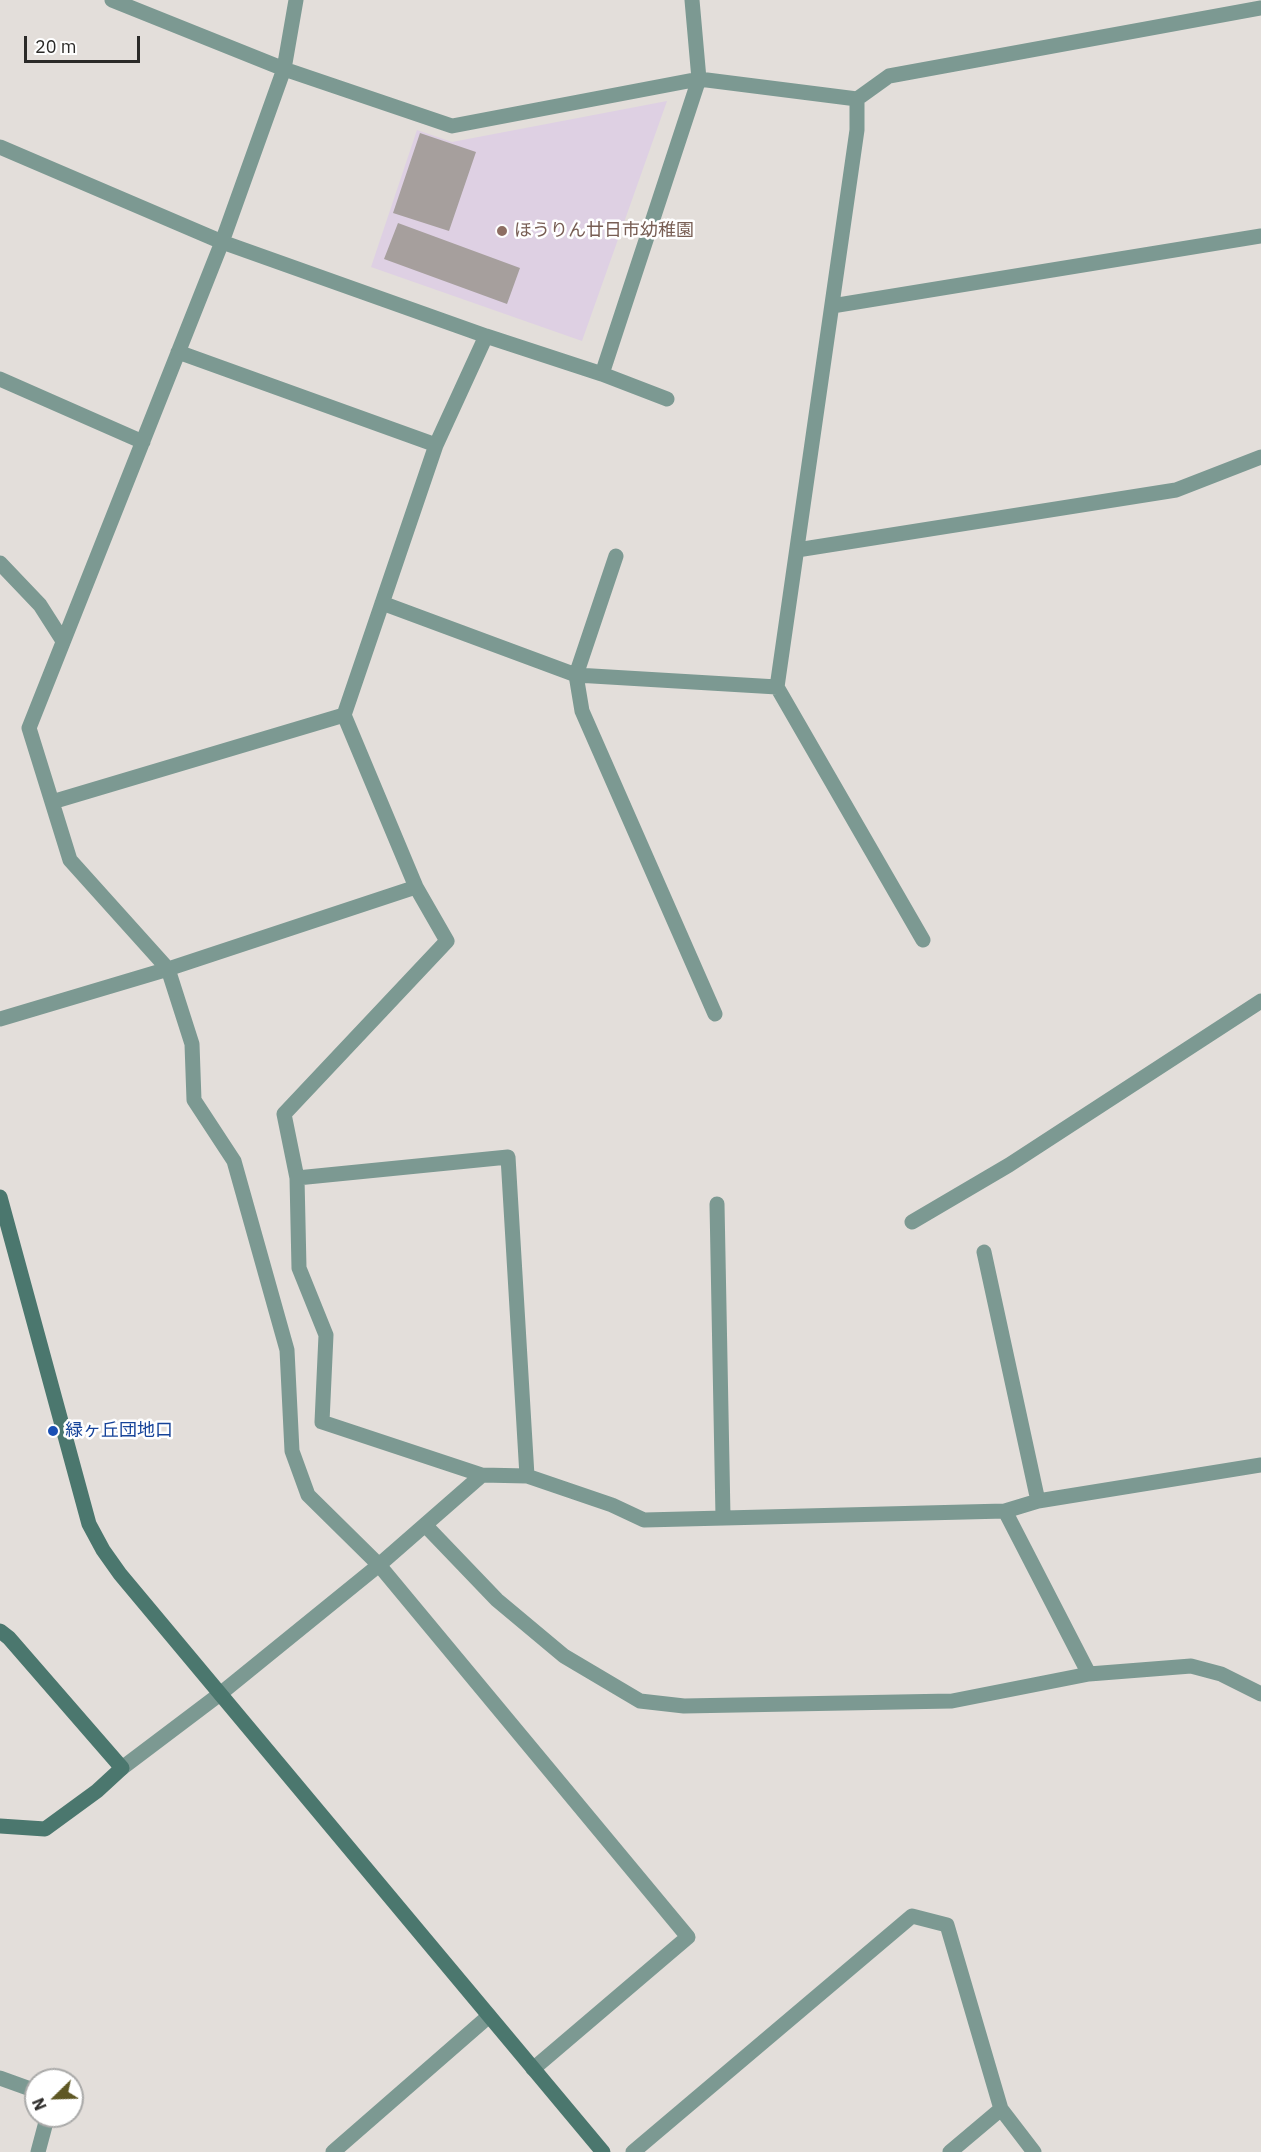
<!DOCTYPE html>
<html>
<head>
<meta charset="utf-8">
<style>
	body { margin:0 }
	#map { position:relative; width:1261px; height:2152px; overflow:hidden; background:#e3deda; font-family:"IBM Plex Sans",sans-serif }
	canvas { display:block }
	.north { position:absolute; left:24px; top:2068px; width:60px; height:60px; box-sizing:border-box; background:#fff; border:2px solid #aaaaa9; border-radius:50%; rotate:247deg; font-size:16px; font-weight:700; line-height:24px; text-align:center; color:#2b2a28 }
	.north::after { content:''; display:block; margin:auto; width:21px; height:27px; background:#5e5723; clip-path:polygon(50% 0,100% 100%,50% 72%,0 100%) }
	.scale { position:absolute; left:24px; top:36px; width:116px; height:27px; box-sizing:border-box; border:3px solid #2b2a28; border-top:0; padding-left:8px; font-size:18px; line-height:21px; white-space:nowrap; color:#2b2a28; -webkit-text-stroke:4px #fff; paint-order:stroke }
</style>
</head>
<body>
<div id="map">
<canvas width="1261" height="2152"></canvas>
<div class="north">N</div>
<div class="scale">20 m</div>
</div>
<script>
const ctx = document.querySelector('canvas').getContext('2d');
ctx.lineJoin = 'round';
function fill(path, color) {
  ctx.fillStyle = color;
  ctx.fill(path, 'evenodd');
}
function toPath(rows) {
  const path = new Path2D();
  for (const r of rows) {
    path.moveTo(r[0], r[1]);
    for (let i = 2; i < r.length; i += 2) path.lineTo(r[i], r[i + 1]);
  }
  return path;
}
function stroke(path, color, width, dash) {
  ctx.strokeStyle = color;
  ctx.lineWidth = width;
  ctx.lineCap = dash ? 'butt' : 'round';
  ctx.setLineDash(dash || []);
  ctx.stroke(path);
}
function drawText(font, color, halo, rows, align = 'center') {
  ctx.font = font + ' "IBM Plex Sans","Noto Sans JP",sans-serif';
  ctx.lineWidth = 5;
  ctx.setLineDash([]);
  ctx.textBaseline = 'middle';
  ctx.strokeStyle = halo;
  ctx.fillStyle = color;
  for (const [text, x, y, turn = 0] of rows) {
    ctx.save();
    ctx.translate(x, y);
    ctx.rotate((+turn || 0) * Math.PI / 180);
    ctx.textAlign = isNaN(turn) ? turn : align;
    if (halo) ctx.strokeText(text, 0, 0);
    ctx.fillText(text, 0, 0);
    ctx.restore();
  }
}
fill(toPath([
	[667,101,582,341,371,267,417,130,452,142]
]), '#ded0e3');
fill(toPath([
	[420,133,476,152,449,231,393,213],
	[398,223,520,268,507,304,384,259]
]), '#a69f9d');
stroke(toPath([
	[112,0,284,69,452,126,699,79,857,99],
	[296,0,284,69,222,242,29,728,70,860,168,969,192,1044,194,1100,234,1161,287,1350,292,1451,308,1495,379,1565,688,1937,533,2069],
	[0,147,222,242,486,336,602,374,667,399],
	[832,306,1261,236],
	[486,336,436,445,344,715,416,887,447,941,284,1114,297,1178,299,1268,326,1335,322,1422,482,1475,527,1476,612,1505,644,1520,1005,1511,1038,1501,1261,1465],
	[178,352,436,445],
	[602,374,699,79,692,0],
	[0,379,143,442],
	[797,550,1176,490,1261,457],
	[616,556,576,675,582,711,715,1014],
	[0,563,40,605,63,641],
	[382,603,576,675,777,687],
	[52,802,344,715],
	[923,940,777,687,857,130,857,99,889,76,1261,8],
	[0,1019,168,969,416,887],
	[297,1178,508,1157,527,1476],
	[717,1204,723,1517],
	[912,1222,1009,1165,1261,1001],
	[984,1252,1038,1501],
	[1005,1511,1089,1674],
	[426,1526,497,1600,564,1656,640,1701,684,1706,952,1701,1089,1674,1191,1666,1221,1674,1261,1694],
	[122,1768,220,1694,379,1565,482,1475],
	[0,2078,36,2091],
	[38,2152,46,2122,44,2116],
	[333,2152,489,2016],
	[633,2152,912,1916,947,1925,1001,2109,1034,2152],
	[950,2152,1001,2109]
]), '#7c9992', 15);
stroke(toPath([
	[0,1197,89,1524,103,1550,120,1574,603,2152],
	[0,1631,9,1638,122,1768,97,1791,45,1829,0,1826]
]), '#4b776e', 15);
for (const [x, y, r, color] of [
	[502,231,6,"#8d6e63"],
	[53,1431,6,"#1a4fb4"]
]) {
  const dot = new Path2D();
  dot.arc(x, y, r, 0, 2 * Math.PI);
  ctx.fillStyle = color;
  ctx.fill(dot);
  stroke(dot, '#fff', 2);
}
drawText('18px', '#785e54', '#fff', [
	["ほうりん廿日市幼稚園",514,231]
], 'left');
drawText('18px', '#164399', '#fff', [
	["緑ヶ丘団地口",65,1431]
], 'left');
</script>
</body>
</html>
